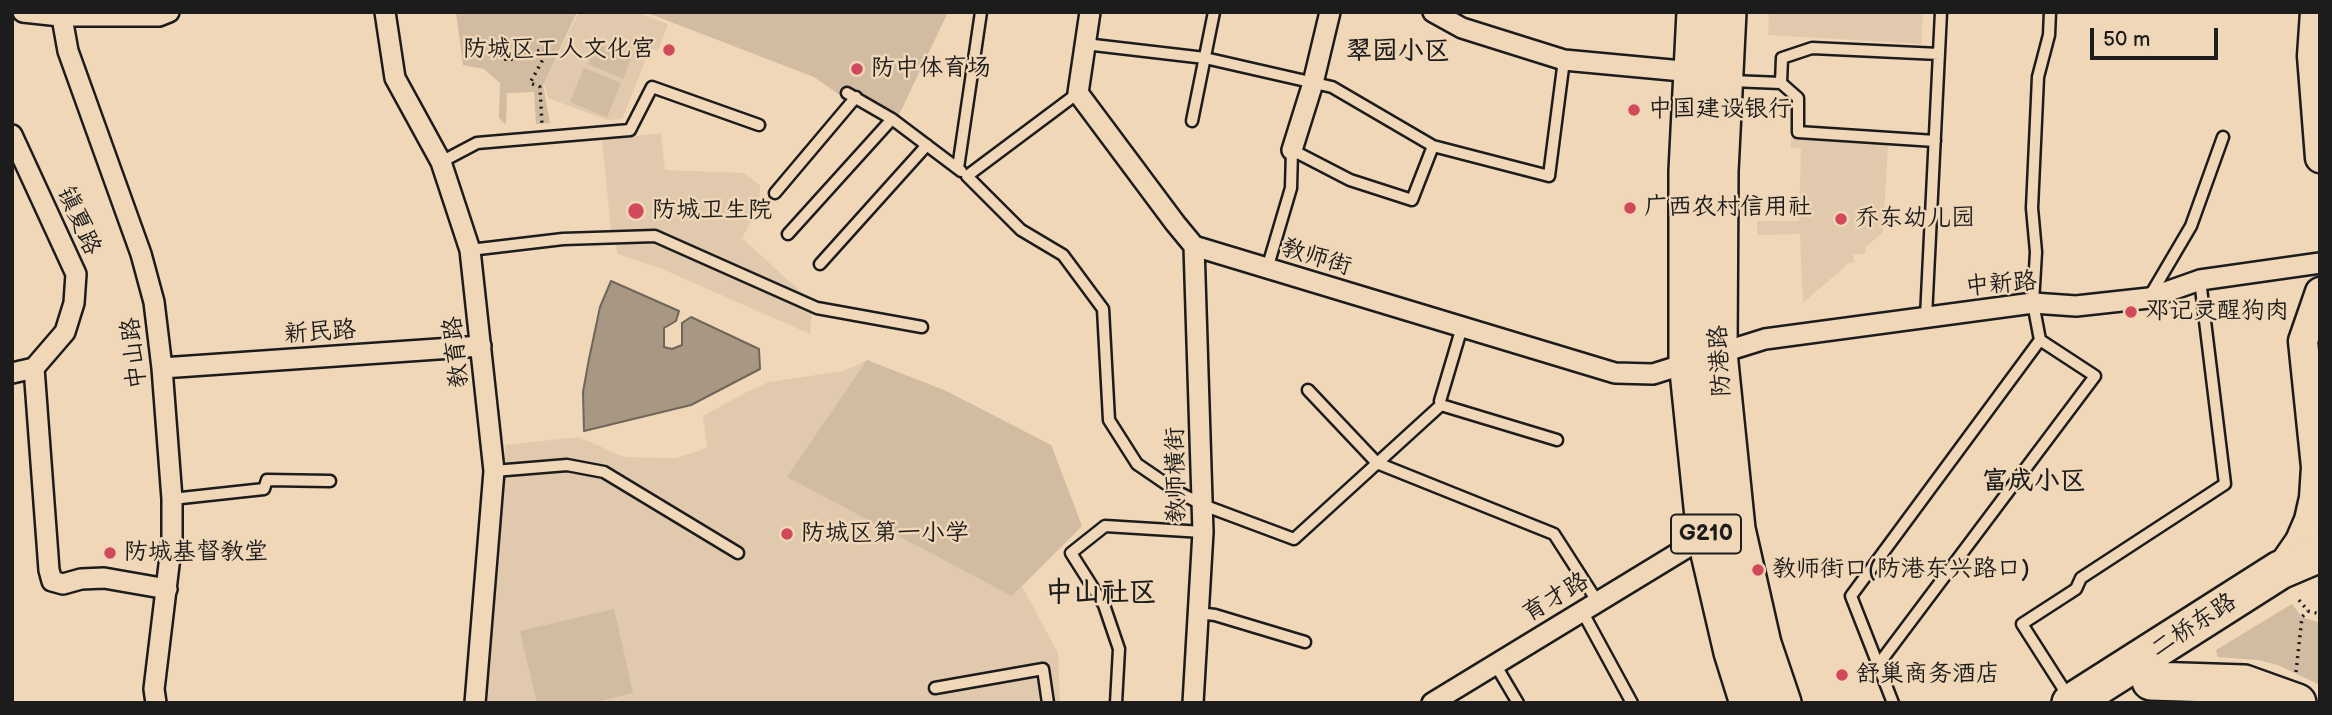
<!DOCTYPE html>
<html>
<head>
<meta charset="utf-8">
<style>
	body { margin:0 }
	#map { position:relative; width:2332px; height:715px; overflow:hidden; background:#f0d7b8; font-family:"Balsamiq Sans",sans-serif }
	canvas { display:block }
	.frame { position:absolute; inset:0; border:14px solid #1c1c1c; pointer-events:none }
	.scale { position:absolute; left:2090px; top:28px; width:128px; height:32px; box-sizing:border-box; border:4px solid #1c1c1c; border-top:0; padding-left:9px; font-size:21px; line-height:24px; white-space:nowrap; color:#1c1c1c; -webkit-text-stroke:5px #f0d7b8; paint-order:stroke }
</style>
</head>
<body>
<div id="map">
<canvas width="2332" height="715"></canvas>
<div class="frame"></div>
<div class="scale">50 m</div>
</div>
<script>
const ctx = document.querySelector('canvas').getContext('2d');
ctx.lineJoin = 'round';
function fill(path, color) {
  ctx.fillStyle = color;
  ctx.fill(path, 'evenodd');
}
function toPath(rows) {
  const path = new Path2D();
  for (const r of rows) {
    path.moveTo(r[0], r[1]);
    for (let i = 2; i < r.length; i += 2) path.lineTo(r[i], r[i + 1]);
  }
  return path;
}
function stroke(path, color, width, dash) {
  ctx.strokeStyle = color;
  ctx.lineWidth = width;
  ctx.lineCap = dash ? 'butt' : 'round';
  ctx.setLineDash(dash || []);
  ctx.stroke(path);
}
function drawText(font, color, halo, rows, align = 'center') {
  ctx.font = font + ' "Balsamiq Sans","LXGW WenKai TC",sans-serif';
  ctx.lineWidth = 5;
  ctx.setLineDash([]);
  ctx.textBaseline = 'middle';
  ctx.strokeStyle = halo;
  ctx.fillStyle = color;
  for (const [text, x, y, turn = 0] of rows) {
    ctx.save();
    ctx.translate(x, y);
    ctx.rotate((+turn || 0) * Math.PI / 180);
    ctx.textAlign = isNaN(turn) ? turn : align;
    if (halo) ctx.strokeText(text, 0, 0);
    ctx.fillText(text, 0, 0);
    ctx.restore();
  }
}
fill(toPath([
	[579,12,636,12,668,24,658,51,650,49,622,119,607,120,548,98,544,83],
	[1769,12,1923,12,1921,44,1768,35],
	[661,133,665,170,743,173,760,185,759,207,742,238,813,303,810,334,662,269,618,254,611,230,602,140],
	[1791,137,1888,145,1883,232,1865,248,1866,253,1853,255,1854,262,1849,263,1803,303,1800,234,1757,235,1757,221,1799,221,1801,148,1791,148],
	[867,360,946,391,1051,445,1082,526,1022,586,1058,653,1060,703,486,703,503,502,505,445,579,437,624,457,676,458,707,448,703,416,747,392,769,382,844,371]
]), '#e0c9ad');
fill(toPath([
	[456,12,577,12,543,85,550,123,536,124,534,92,507,93,506,125,499,118,500,83,484,69,463,65],
	[645,12,948,12,897,119,850,89,844,98,814,77],
	[596,43,631,58,623,79,588,64],
	[584,68,621,83,607,117,570,102],
	[867,360,946,391,1051,445,1082,526,1012,596,787,477],
	[2292,604,2302,617,2320,623,2320,685,2278,665,2258,660,2218,657,2216,650],
	[614,609,633,693,592,703,537,703,520,631]
]), '#d1bba1');
const water = toPath([
	[611,281,679,311,676,321,664,328,664,347,672,349,682,345,682,323,691,317,759,349,760,369,691,405,584,431,583,392,589,359,600,307,611,281]
]);
fill(water, '#a79783');
stroke(water, '#6f665a', 2);
const lane = toPath([
	[1085,44,1205,58,1332,87,1433,146,1549,176,1564,60],
	[1731,81,1781,83,1798,98,1798,132,1935,141],
	[1781,83,1782,58,1812,48,1939,54],
	[847,93,892,119,961,171],
	[1078,93,967,176,1021,230,1063,255,1103,309,1109,420,1137,464,1178,492,1203,505,1294,539,1441,405,1557,440],
	[1192,121,1214,12],
	[441,162,477,143,630,130,652,87,759,125],
	[958,168,981,12],
	[775,193,856,97],
	[788,234,892,119],
	[470,250,563,239,655,236,817,308,922,327],
	[820,264,927,145],
	[1267,269,1291,188,1292,150,1350,180,1412,200,1433,146],
	[2151,294,2191,226,2223,137],
	[1926,317,1941,12],
	[1308,390,1377,463,1554,534,1597,601],
	[1441,405,1440,401,1462,327],
	[494,471,567,465,604,472,738,553],
	[172,499,264,489,267,480,330,481],
	[1582,611,1632,703],
	[1198,613,1215,615,1305,642],
	[1495,664,1518,703],
	[1878,665,2095,376,2040,340],
	[935,688,1043,669,1048,703],
	[2068,696,2022,624,2076,589,2081,578,2225,484,2200,280],
	[1116,703,1119,649,1104,605,1071,553,1105,526,1203,532],
	[1893,703,1851,596,2040,340,2033,303,2036,252,2032,208,2038,77,2049,35,2050,12]
]);
const street = toPath([
	[23,12,60,16,159,16,169,12],
	[61,12,68,51,141,254,154,302,162,368,172,499,172,540,154,689,156,703],
	[385,12,395,78,441,162,470,250,494,471,475,703],
	[1090,12,1078,93,1175,223,1194,246,1615,373,1653,374,1765,339,2033,303,2076,306,2149,298,2200,280,2320,263],
	[1433,12,1462,28,1564,60,1693,72],
	[12,135,76,274,74,303,65,332,34,368,49,570,52,581,63,584,81,579,104,578,167,589],
	[1292,150,1313,83,1330,12],
	[162,368,481,346],
	[12,373,34,368],
	[1193,703,1203,532,1194,246],
	[1432,703,1706,536]
]);
const secondary = toPath([
	[2315,12,2312,56,2320,158],
	[2280,570,2300,541,2309,520,2314,498,2316,467,2303,341,2320,292]
]);
const highway = toPath([
	[1696,12,1688,171,1688,361,1706,536,1733,652,1749,703],
	[1727,12,1719,171,1718,353,1736,529,1762,644,1782,703],
	[2151,681,2244,684,2297,703],
	[2071,703,2280,570,2320,553]
]);
stroke(lane, '#1c1c1c', 15);
stroke(street, '#1c1c1c', 24);
stroke(secondary, '#1c1c1c', 33);
stroke(highway, '#1c1c1c', 42);
stroke(toPath([
	[503,38,506,61,544,49,547,52,530,83,540,87,542,125],
	[2299,600,2308,611,2320,614],
	[2296,672,2302,617,2308,611]
]), '#1c1c1c', 3.5, [2, 5]);
stroke(lane, '#f0d7b8', 10);
stroke(street, '#f0d7b8', 19);
stroke(secondary, '#f0d7b8', 28);
stroke(highway, '#f0d7b8', 37);
for (const [x, y, r, color] of [
	[669,50,7,"#d1495b"],
	[857,69,7,"#d1495b"],
	[1634,110,7,"#d1495b"],
	[1630,208,7,"#d1495b"],
	[636,211,9,"#d1495b"],
	[1841,219,7,"#d1495b"],
	[2131,312,7,"#d1495b"],
	[787,534,7,"#d1495b"],
	[110,553,7,"#d1495b"],
	[1758,570,7,"#d1495b"],
	[1842,675,7,"#d1495b"]
]) {
  const dot = new Path2D();
  dot.arc(x, y, r, 0, 2 * Math.PI);
  ctx.fillStyle = color;
  ctx.fill(dot);
  stroke(dot, '#f0d7b8', 2.5);
}
for (const [x, y, w] of [
	[1706,534,70]
]) {
  const box = new Path2D();
  box.roundRect(x - w / 2, y - 19.5, w, 39, 5);
  ctx.fillStyle = '#f0d7b8';
  ctx.fill(box);
  stroke(box, '#1c1c1c', 2);
}
drawText('bold 23px', '#1c1c1c', null, [
	["G210",1706,534]
]);
drawText('24px', '#1c1c1c', '#f0d7b8', [
	["防城区工人文化宫",655,50,"right"],
	["防中体育场",871,69],
	["中国建设银行",1648,110],
	["广西农村信用社",1644,208],
	["防城卫生院",652,211],
	["乔东幼儿园",1855,219],
	["邓记灵醒狗肉",2145,312],
	["防城区第一小学",801,534],
	["防城基督教堂",124,553],
	["教师街口(防港东兴路口)",1772,570],
	["舒巢商务酒店",1856,675]
], 'left');
drawText('24px', '#1c1c1c', '#f0d7b8', [
	["镇夏路",78,221,66],
	["教师街",1316,258,17],
	["中新路",2001,285,-5],
	["新民路",320,333,-4],
	["教育路",457,352,-96],
	["中山路",135,353,-96],
	["防港路",1721,361,-93],
	["教师横街",1177,475,-91],
	["育才路",1556,598,-31],
	["二桥东路",2194,626,-33]
]);
drawText('bold 26px', '#1c1c1c', '#f0d7b8', [
	["翠园小区",1398,52],
	["富成小区",2034,482]
]);
drawText('bold 28px', '#1c1c1c', '#f0d7b8', [
	["中山社区",1101,594]
]);
</script>
</body>
</html>
